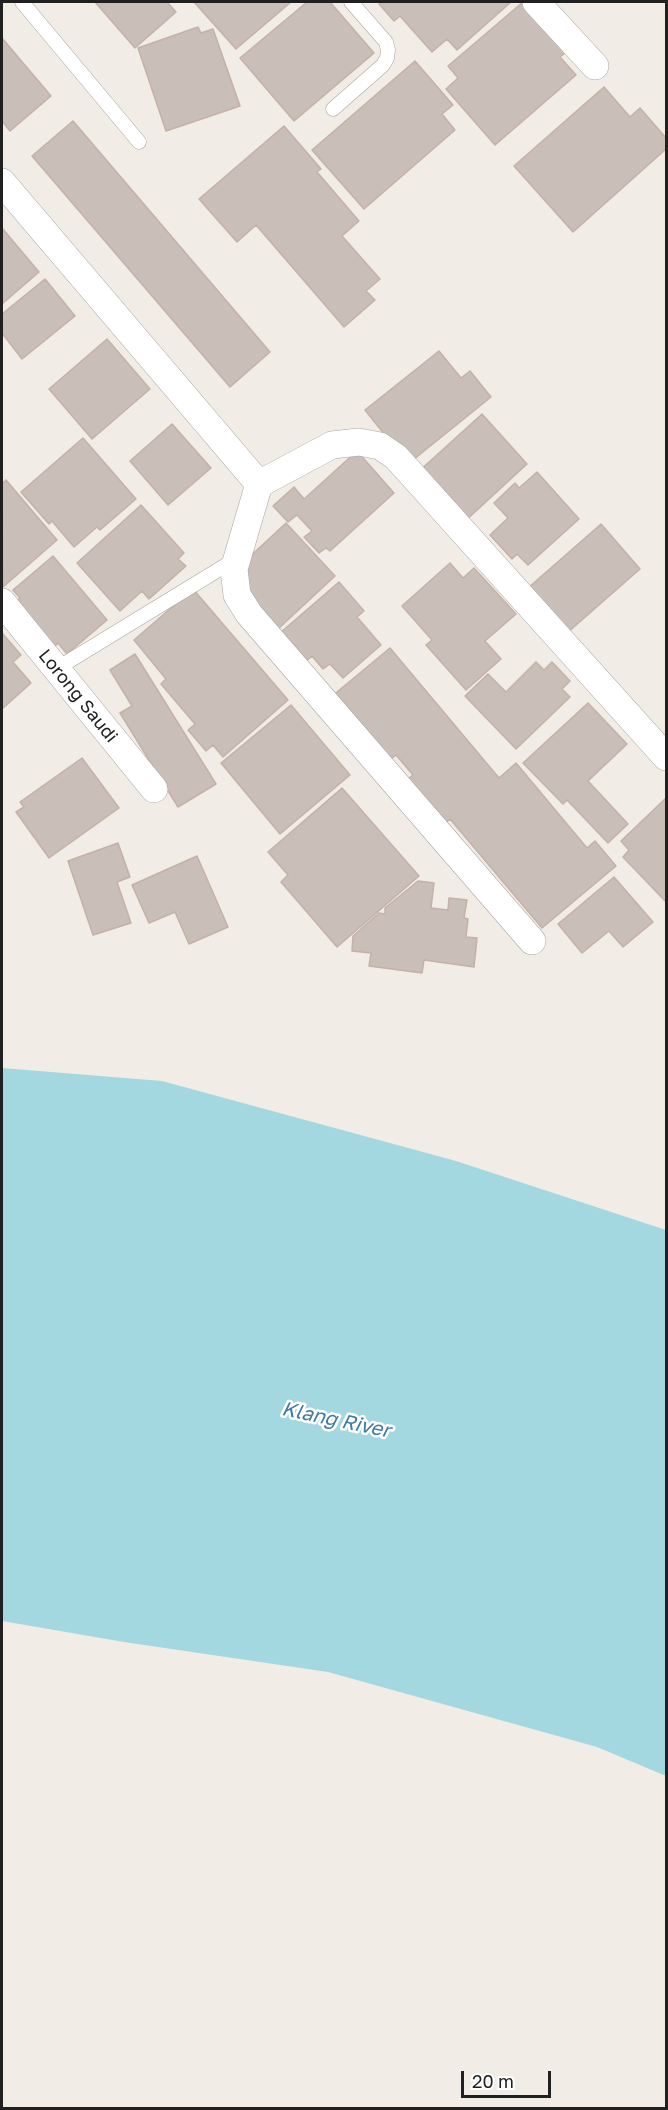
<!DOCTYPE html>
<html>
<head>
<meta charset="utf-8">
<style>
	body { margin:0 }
	#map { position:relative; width:668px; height:2110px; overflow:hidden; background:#f1ece5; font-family:"Golos Text",sans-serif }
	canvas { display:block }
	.frame { position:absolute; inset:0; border:3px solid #202020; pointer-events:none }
	.scale { position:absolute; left:461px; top:2071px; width:90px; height:27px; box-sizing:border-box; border:3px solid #202020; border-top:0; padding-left:8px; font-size:18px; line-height:21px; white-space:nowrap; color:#202020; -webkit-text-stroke:4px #fff; paint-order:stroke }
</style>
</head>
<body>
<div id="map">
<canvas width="668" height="2110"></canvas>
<div class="frame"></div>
<div class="scale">20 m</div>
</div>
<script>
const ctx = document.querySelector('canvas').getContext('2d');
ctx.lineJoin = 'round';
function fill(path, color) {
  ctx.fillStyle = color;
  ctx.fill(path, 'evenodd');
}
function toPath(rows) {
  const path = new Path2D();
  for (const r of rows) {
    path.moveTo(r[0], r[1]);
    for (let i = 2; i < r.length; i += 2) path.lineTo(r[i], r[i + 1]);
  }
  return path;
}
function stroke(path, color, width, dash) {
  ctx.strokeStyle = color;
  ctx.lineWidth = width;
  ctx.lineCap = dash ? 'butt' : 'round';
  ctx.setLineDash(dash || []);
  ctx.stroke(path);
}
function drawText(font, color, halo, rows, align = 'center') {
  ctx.font = font + ' "Golos Text",sans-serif';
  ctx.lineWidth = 5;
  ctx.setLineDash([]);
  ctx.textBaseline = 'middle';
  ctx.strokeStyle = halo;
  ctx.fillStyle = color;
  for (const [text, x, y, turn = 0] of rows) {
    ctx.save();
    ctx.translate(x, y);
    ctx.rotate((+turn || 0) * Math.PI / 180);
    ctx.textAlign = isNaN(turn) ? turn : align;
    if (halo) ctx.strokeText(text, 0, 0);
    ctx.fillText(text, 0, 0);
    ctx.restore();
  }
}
fill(toPath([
	[2,1068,162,1081,456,1161,666,1230,666,1776,597,1747,328,1672,124,1642,2,1621]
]), '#a3d8e1');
const building = toPath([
	[95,2,167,2,176,12,135,48,95,2],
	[194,2,291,2,236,49,194,2],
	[307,2,330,2,374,53,294,121,240,58,307,2],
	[381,2,511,2,457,50,447,39,432,52,400,16,394,21,379,4,381,2],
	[523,2,566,52,560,57,576,75,495,145,446,89,458,78,448,66,523,2],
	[198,27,201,33,213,29,240,106,166,131,138,48,198,27],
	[2,38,51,96,10,131,2,121,2,38],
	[415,61,453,105,442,114,455,130,364,209,312,150,415,61],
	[604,87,630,117,640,108,666,138,666,149,573,232,514,166,604,87],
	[73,121,270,352,230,387,32,156,73,121],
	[284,126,321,169,317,172,359,221,342,236,380,279,366,291,375,300,344,327,256,225,237,242,199,199,284,126],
	[2,228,39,272,2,304,2,228],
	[45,279,75,316,22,359,2,333,2,314,45,279],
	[107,339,150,389,92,439,49,389,107,339],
	[439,351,461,378,470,371,491,397,408,464,365,410,439,351],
	[482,414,527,464,463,523,417,473,482,414],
	[172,424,211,468,168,505,130,461,172,424],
	[83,438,136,499,100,530,97,527,74,547,52,521,49,524,21,492,83,438],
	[357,451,394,493,330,551,326,548,319,553,304,537,312,531,297,515,288,522,273,506,294,487,304,499,357,451],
	[537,472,579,519,528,565,517,554,512,559,490,535,508,518,494,503,515,483,519,488,537,472],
	[6,480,57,540,3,587,2,484,6,480],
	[141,505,184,553,178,559,186,566,149,599,142,591,120,611,77,563,141,505],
	[286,523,335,576,277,630,228,577,286,523],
	[601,524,640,569,567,633,528,588,601,524],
	[53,556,107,620,67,654,58,643,49,652,10,606,20,598,13,590,53,556],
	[450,563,463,578,474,568,516,614,485,641,501,659,466,690,426,645,432,640,402,606,450,563],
	[339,582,364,611,357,617,381,645,343,678,330,664,323,669,312,656,305,662,280,633,339,582],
	[193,589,288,700,223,757,213,745,206,751,188,730,195,724,161,684,166,679,134,640,193,589],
	[2,633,21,655,13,662,31,683,2,709,2,633],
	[390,648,499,778,516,763,587,848,595,841,616,866,542,928,450,819,442,826,404,782,413,775,396,755,386,763,331,697,390,648],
	[135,654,216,784,178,807,120,713,132,706,110,670,135,654],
	[536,662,544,670,552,662,570,681,562,689,570,697,516,749,465,696,488,674,506,692,536,662],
	[588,703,627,744,588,781,628,824,608,843,567,800,563,804,523,763,588,703],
	[291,705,350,775,280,834,221,763,291,705],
	[82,758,119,808,49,858,16,812,24,807,20,802,82,758],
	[342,788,419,876,337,947,281,882,288,875,268,852,342,788],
	[666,798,666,902,623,857,629,850,621,841,666,798],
	[118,843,130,877,117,882,131,923,93,935,68,861,118,843],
	[197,856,228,927,189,944,175,912,149,923,132,885,197,856],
	[614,877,653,922,623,947,609,931,582,953,558,924,614,877],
	[418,881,434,883,431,908,448,910,449,898,467,900,464,918,468,919,466,937,477,938,474,967,424,960,422,973,369,966,371,953,352,951,353,936,379,913,385,914,385,908,418,881]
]);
fill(building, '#c9beb8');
stroke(building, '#c4b1a7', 1.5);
const lane = toPath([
	[22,2,139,142],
	[333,109,383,65,387,58,388,50,386,42,351,2],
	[56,669,236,559]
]);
const street = toPath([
	[536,2,595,66],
	[2,182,259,484],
	[2,602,154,789],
	[532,941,249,614,237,595,234,569,259,484,332,445,359,442,380,446,396,457,666,757]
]);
stroke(lane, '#a7a7a7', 15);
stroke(street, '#a7a7a7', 28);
stroke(lane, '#fff', 14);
stroke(street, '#fff', 27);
drawText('18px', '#202020', '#fff', [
	["Lorong Saudi",78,696,51]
]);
drawText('italic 20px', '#407aa6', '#fff', [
	["Klang River",336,1420,12]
]);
</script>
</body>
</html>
